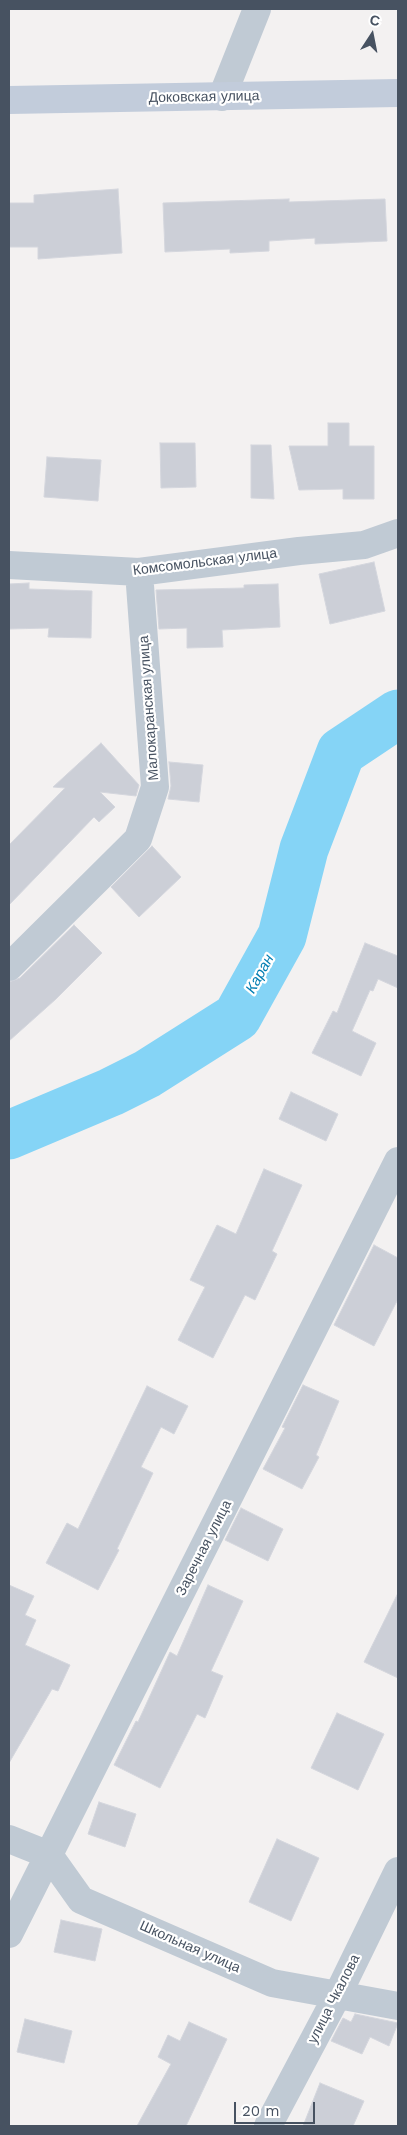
<!DOCTYPE html>
<html>
<head>
<meta charset="utf-8">
<style>
	body { margin:0 }
	#map { position:relative; width:407px; height:2135px; overflow:hidden; background:#f3f1f1; font-family:"Work Sans",sans-serif }
	canvas { display:block }
	.frame { position:absolute; inset:0; border:10px solid #475261; pointer-events:none }
	.north { position:absolute; left:347px; top:10px; width:50px; height:50px; -webkit-text-stroke:4px #fff; paint-order:stroke; rotate:11deg; font-size:14px; font-weight:700; line-height:20px; text-align:center; color:#475261 }
	.north::after { content:''; display:block; margin:auto; width:18px; height:22px; background:#475261; clip-path:polygon(50% 0,100% 100%,50% 72%,0 100%) }
	.scale { position:absolute; left:234px; top:2102px; width:81px; height:22px; box-sizing:border-box; border:2px solid #475261; border-top:0; padding-left:6px; font-size:15px; line-height:18px; white-space:nowrap; color:#475261; -webkit-text-stroke:4px #fff; paint-order:stroke }
</style>
</head>
<body>
<div id="map">
<canvas width="407" height="2135"></canvas>
<div class="frame"></div>
<div class="north">С</div>
<div class="scale">20 m</div>
</div>
<script>
const ctx = document.querySelector('canvas').getContext('2d');
ctx.lineJoin = 'round';
function toPath(rows) {
  const path = new Path2D();
  for (const r of rows) {
    path.moveTo(r[0], r[1]);
    for (let i = 2; i < r.length; i += 2) path.lineTo(r[i], r[i + 1]);
  }
  return path;
}
function stroke(path, color, width, dash) {
  ctx.strokeStyle = color;
  ctx.lineWidth = width;
  ctx.lineCap = dash ? 'butt' : 'round';
  ctx.setLineDash(dash || []);
  ctx.stroke(path);
}
function fill(path, color) {
  ctx.fillStyle = color;
  ctx.fill(path, 'evenodd');
}
function drawText(font, color, halo, rows, align = 'center') {
  ctx.font = font + ' "Work Sans",sans-serif';
  ctx.lineWidth = 4.5;
  ctx.setLineDash([]);
  ctx.textBaseline = 'middle';
  ctx.strokeStyle = halo;
  ctx.fillStyle = color;
  for (const [text, x, y, turn = 0] of rows) {
    ctx.save();
    ctx.translate(x, y);
    ctx.rotate((+turn || 0) * Math.PI / 180);
    ctx.textAlign = isNaN(turn) ? turn : align;
    if (halo) ctx.strokeText(text, 0, 0);
    ctx.fillText(text, 0, 0);
    ctx.restore();
  }
}
stroke(toPath([
	[9,1135,111,1092,147,1074,237,1017,282,936,304,849,341,752,398,714]
]), '#85d4f6', 49);
const building = toPath([
	[118,189,122,253,38,259,38,247,9,247,9,203,34,203,34,195,118,189],
	[289,199,289,202,385,199,387,241,315,244,315,238,269,241,269,251,230,253,230,249,165,252,163,203,289,199],
	[328,423,349,423,349,446,374,446,374,499,343,499,343,489,299,490,289,446,328,446,328,423],
	[160,443,195,443,196,487,161,488,160,443],
	[251,445,271,445,274,499,251,498,251,445],
	[47,457,101,460,98,501,44,497,47,457],
	[374,562,385,611,330,624,319,574,374,562],
	[29,583,29,589,92,591,91,638,48,637,49,628,9,629,9,584,29,583],
	[278,584,280,627,222,630,223,647,187,648,187,628,159,629,156,590,244,588,244,585,278,584],
	[101,743,139,785,136,796,100,792,115,807,99,822,94,817,9,905,9,845,65,788,53,787,101,743],
	[169,762,203,765,199,802,168,799,171,786,169,762],
	[152,846,181,877,139,917,111,887,152,846],
	[74,925,102,953,56,999,9,1041,9,982,20,978,74,925],
	[365,943,398,956,398,988,378,979,373,991,370,990,352,1031,376,1043,361,1076,312,1053,333,1011,337,1013,365,943],
	[291,1092,338,1114,326,1141,279,1119,291,1092],
	[264,1169,302,1185,272,1251,277,1254,255,1300,245,1295,213,1358,178,1340,205,1287,190,1280,217,1225,236,1234,264,1169],
	[374,1245,398,1258,398,1299,374,1346,334,1325,374,1245],
	[303,1385,339,1401,316,1455,319,1457,302,1489,263,1469,285,1428,282,1427,303,1385],
	[147,1386,188,1406,174,1434,161,1427,141,1467,153,1473,117,1549,119,1550,98,1590,46,1563,67,1523,78,1529,147,1386],
	[241,1508,283,1529,268,1561,225,1540,241,1508],
	[9,1585,34,1596,25,1615,36,1620,25,1645,70,1665,58,1691,52,1689,9,1763,9,1585],
	[208,1585,243,1601,211,1671,223,1676,205,1718,197,1714,160,1788,114,1765,136,1721,138,1722,170,1652,177,1656,208,1585],
	[398,1593,398,1678,364,1662,398,1593],
	[337,1713,384,1734,358,1790,311,1768,337,1713],
	[99,1802,136,1814,125,1847,88,1834,99,1802],
	[277,1839,319,1858,291,1921,249,1902,277,1839],
	[61,1920,102,1929,95,1961,54,1952,61,1920],
	[355,2014,398,2023,389,2046,370,2037,362,2054,331,2041,343,2018,351,2022,355,2014],
	[25,2019,72,2031,64,2063,17,2052,25,2019],
	[189,2022,227,2039,186,2126,137,2126,171,2064,158,2057,168,2035,180,2041,189,2022],
	[320,2083,364,2101,353,2126,303,2126,320,2083]
]);
fill(building, '#cccfd7');
stroke(building, '#d4d6dd', 1);
stroke(toPath([
	[222,97,257,9],
	[9,565,139,572,299,551,364,545,398,533],
	[9,967,138,839,155,787,139,572],
	[9,1839,49,1855,81,1900,272,1983,398,2006],
	[9,1934,398,1161],
	[268,2126,338,1994,398,1871]
]), '#c0cad4', 28);
stroke(toPath([
	[9,100,398,93]
]), '#c2ccdb', 28);
drawText('14px', '#475261', '#fff', [
	["Доковская улица",204,97,-1],
	["Комсомольская улица",205,562,-7],
	["Малокаранская улица",149,708,-94],
	["Заречная улица",204,1548,-63],
	["Школьная улица",190,1947,24],
	["улица Чкалова",334,1999,-63]
]);
drawText('italic 15px', '#017db2', '#fff', [
	["Каран",260,974,-61]
]);
</script>
</body>
</html>
